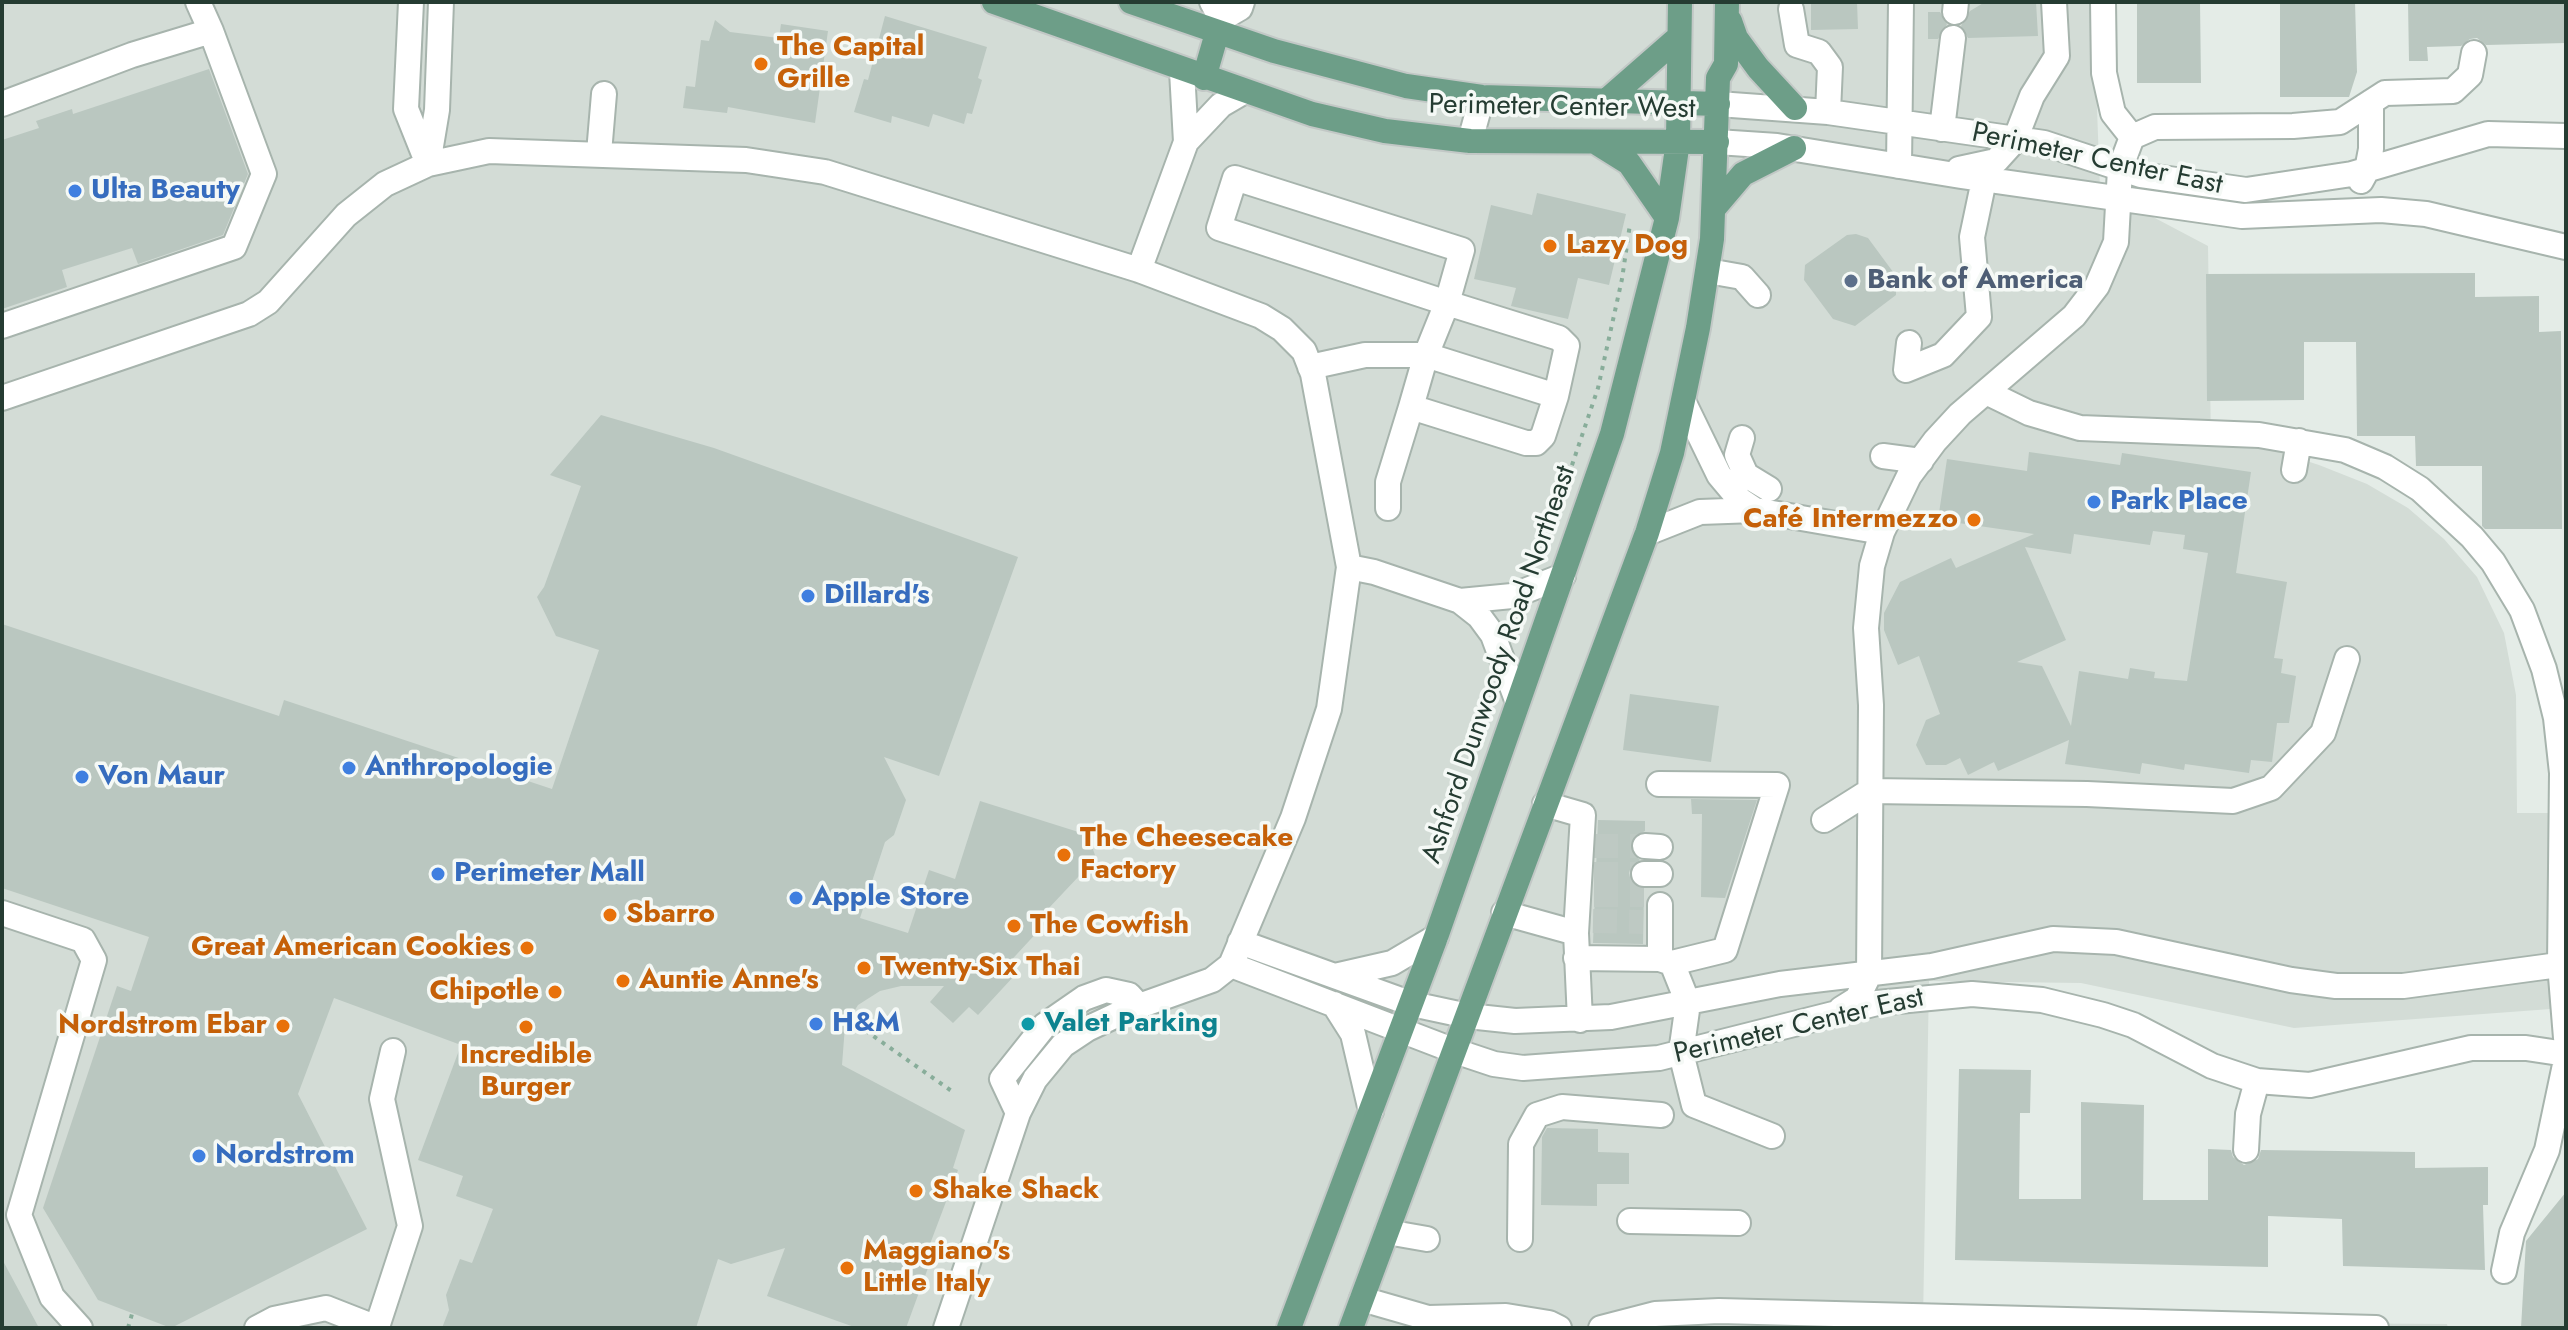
<!DOCTYPE html>
<html>
<head>
<meta charset="utf-8">
<style>
	body { margin:0 }
	#map { position:relative; width:2568px; height:1330px; overflow:hidden; background:#e4ece7; font-family:Jost,sans-serif }
	canvas { display:block }
	.frame { position:absolute; inset:0; border:4px solid #253c32; pointer-events:none }
</style>
</head>
<body>
<div id="map">
<canvas width="2568" height="1330"></canvas>
<div class="frame"></div>
</div>
<script>
const ctx = document.querySelector('canvas').getContext('2d');
ctx.lineJoin = 'round';
function fill(path, color) {
  ctx.fillStyle = color;
  ctx.fill(path, 'evenodd');
}
function toPath(rows) {
  const path = new Path2D();
  for (const r of rows) {
    path.moveTo(r[0], r[1]);
    for (let i = 2; i < r.length; i += 2) path.lineTo(r[i], r[i + 1]);
  }
  return path;
}
function stroke(path, color, width, dash) {
  ctx.strokeStyle = color;
  ctx.lineWidth = width;
  ctx.lineCap = dash ? 'butt' : 'round';
  ctx.setLineDash(dash || []);
  ctx.stroke(path);
}
function drawText(font, color, halo, rows, align = 'center') {
  ctx.font = font + ' Jost,sans-serif';
  ctx.lineWidth = 7;
  ctx.setLineDash([]);
  ctx.textBaseline = 'middle';
  ctx.strokeStyle = halo;
  ctx.fillStyle = color;
  for (const [text, x, y, turn = 0] of rows) {
    ctx.save();
    ctx.translate(x, y);
    ctx.rotate((+turn || 0) * Math.PI / 180);
    ctx.textAlign = isNaN(turn) ? turn : align;
    if (halo) ctx.strokeText(text, 0, 0);
    ctx.fillText(text, 0, 0);
    ctx.restore();
  }
}
fill(toPath([
	[2,2,2093,2,2100,189,2208,246,2211,444,2273,450,2319,465,2367,484,2408,508,2444,539,2477,577,2504,633,2516,695,2517,813,2566,813,2564,1008,2294,1028,2081,983,1929,981,1923,1321,2447,1324,2448,1328,2,1328]
]), '#d3dcd6');
fill(toPath([
	[1811,2,1857,2,1858,29,1811,30],
	[1985,2,2036,2,2038,36,1968,38,1961,26,1970,11],
	[2137,2,2200,2,2201,83,2137,83],
	[2280,2,2355,2,2357,72,2349,97,2280,97],
	[2408,2,2566,2,2566,43,2486,45,2477,38,2470,39,2461,46,2427,47,2428,61,2409,61],
	[1928,12,1940,12,1947,24,1938,39,1928,39],
	[885,16,987,47,978,78,982,80,972,114,967,113,964,124,933,114,929,127,892,116,891,123,854,112,864,79,868,80],
	[715,20,730,32,779,38,781,24,828,31,815,123,728,107,727,113,683,108,686,86,695,87,701,40,709,41],
	[209,69,248,174,223,235,138,264,132,248,62,270,67,287,2,309,2,140,39,128,36,121,72,109,73,114],
	[1537,193,1626,214,1609,285,1578,278,1568,319,1511,306,1516,288,1474,279,1491,205,1532,215],
	[1856,234,1868,238,1896,276,1896,295,1855,326,1833,319,1804,280,1805,265,1847,235],
	[2475,273,2475,297,2539,296,2539,332,2561,331,2562,529,2485,529,2482,526,2482,466,2416,466,2415,436,2357,436,2356,342,2304,342,2304,400,2207,401,2206,274],
	[601,415,714,448,1018,557,939,776,884,757,906,800,894,835,885,842,860,918,908,933,929,870,955,879,980,801,1088,835,1096,858,1047,910,1053,915,1005,967,1014,976,978,1015,969,1007,953,1023,930,1002,944,986,901,986,880,991,858,1005,845,1026,842,1065,965,1130,953,1168,958,1170,930,1244,936,1246,906,1328,857,1328,767,1296,785,1248,731,1264,718,1259,696,1328,442,1328,449,1310,446,1295,460,1259,472,1263,493,1209,456,1196,463,1176,418,1160,461,1045,334,998,298,1094,367,1229,171,1328,98,1300,43,1208,117,986,131,991,149,937,2,888,2,624,279,716,284,700,552,789,599,650,556,636,537,597,544,587,581,486,550,475],
	[2029,452,2120,465,2122,453,2251,472,2236,573,2287,582,2274,658,2283,659,2281,673,2296,676,2289,723,2277,723,2272,762,2251,760,2249,773,2185,764,2184,770,2142,763,2140,774,2065,764,2069,740,1998,771,1994,762,1968,775,1960,758,1946,765,1926,765,1916,745,1926,720,1940,714,1919,656,1898,665,1884,630,1884,613,1900,582,1951,558,1956,568,2034,534,1938,520,1947,459,2027,471],
	[2153,531,2185,535,2183,549,2208,553,2187,681,2154,678,2155,672,2130,668,2128,679,2079,671,2071,726,2042,666,2017,662,2066,640,2025,547,2071,554,2074,534,2150,545],
	[1630,694,1719,706,1711,762,1623,750],
	[1691,799,1757,800,1725,898,1701,897,1702,814,1692,814],
	[1598,820,1645,821,1645,831,1633,837,1630,844,1632,853,1640,860,1631,866,1629,873,1631,882,1644,889,1643,944,1593,943],
	[1959,1069,2031,1070,2030,1113,2020,1113,2019,1199,2081,1199,2081,1102,2144,1105,2143,1200,2208,1200,2208,1149,2231,1150,2233,1157,2244,1165,2258,1159,2261,1150,2415,1152,2415,1168,2488,1167,2488,1205,2483,1205,2485,1270,2343,1266,2342,1219,2268,1216,2268,1267,1955,1260],
	[1547,1128,1598,1129,1598,1152,1629,1153,1629,1184,1597,1184,1597,1206,1541,1205,1542,1137],
	[2566,1192,2566,1328,2521,1328,2526,1241],
	[2,1259,39,1328,2,1328]
]), '#bac7c0');
stroke(toPath([
	[1594,846,1645,846],
	[1594,874,1644,874],
	[1594,895,1644,895],
	[1593,921,1643,922]
]), '#bec9c3', 24, [24, 12]);
const minor = toPath([
	[411,2,406,109,428,164],
	[1212,2,1221,19,1217,33],
	[2103,2,2104,73,2113,113,2132,137],
	[1791,9,1797,45,1819,52,1830,67,1828,112],
	[1955,12,1956,2],
	[1221,19,1240,8,1242,2],
	[2,104,132,55,211,31,198,2],
	[1718,104,1828,112,2044,143,2141,175,2246,190,2352,174,2488,134,2566,136],
	[1942,129,1953,38],
	[1470,141,1482,97],
	[1186,142,1221,105,1245,91],
	[1717,142,1777,146,1961,176,2242,216,2381,210,2426,214,2566,247],
	[599,153,604,94],
	[428,164,437,110,441,2],
	[1899,166,1901,2],
	[1959,169,1996,161,2015,140,2032,96,2057,56,2054,2],
	[1235,178,1462,250,1447,303,1219,228,1235,178],
	[2361,181,2367,170,2371,149,2371,102],
	[1139,270,1186,142,1182,71],
	[1708,271,1742,277,1758,295],
	[2,326,234,247,264,174,211,31],
	[1909,343,1906,370,1943,355,1979,317,1972,237,1984,180],
	[1310,367,1365,355,1426,355,1556,396],
	[1986,392,2029,413,2080,428,2259,435,2345,450,2385,467,2420,489,2472,537,2493,562,2522,610,2544,669,2556,718,2562,773,2560,964,2566,1038],
	[2,398,249,314,268,302,346,215,385,184,428,164,489,151,746,160,825,172,1139,270,1261,316,1282,329,1304,351,1313,374,1349,567,1329,709,1293,818,1231,965,1212,980,1125,1011,1087,1029,1063,1045,1035,1079,1018,1113,946,1328],
	[1684,403,1719,475,1740,500,1755,510,1882,532],
	[1742,438,1737,455,1746,475,1769,489],
	[1883,456,1921,461],
	[2294,470,2299,441],
	[1388,508,1388,482,1411,407,1526,443,1536,443,1543,436,1556,396,1567,346,1559,338,1447,303,1426,355,1411,407],
	[1647,533,1700,512,1755,510],
	[1349,567,1374,572,1460,601,1512,596,1563,576],
	[1460,601,1479,616,1493,635,1517,700],
	[1659,784,1777,785,1725,950,1672,963],
	[1824,820,1870,791,2087,794,2233,801,2271,788,2323,733,2347,659],
	[1645,846,1660,847],
	[1644,874,1660,874],
	[1660,905,1660,959,1672,963,1688,1003,1681,1053,1694,1105,1772,1136],
	[2,913,83,940,94,960,19,1215,52,1297,80,1328],
	[1504,913,1576,933,1583,815,1545,804],
	[1576,933,1580,1020],
	[1240,942,1412,1004,1468,1016,1515,1021,1611,1017,1780,984,1932,966,2053,939,2116,942,2291,980,2336,986,2403,986,2566,964],
	[1576,958,1660,959],
	[1231,965,1455,1051,1494,1064,1523,1068,1659,1058,1877,1003,1972,994,2042,1000,2103,1015,2133,1025,2212,1066,2257,1081,2310,1085,2471,1048,2526,1048,2566,1054],
	[1335,976,1392,963,1436,937],
	[1334,1004,1353,1034,1371,1111],
	[1841,1009,1857,999,1869,975,1871,705,1866,628,1872,566,1882,532,1909,476,1935,441,1960,414,2074,316,2097,286,2116,242,2120,169,2132,137,2155,127,2293,126,2340,122,2385,93,2453,91,2470,75,2474,53],
	[1018,1113,1002,1079,1045,1025,1084,998,1106,990,1129,995,1140,1007],
	[2246,1150,2248,1114,2257,1081],
	[1630,1221,1738,1223],
	[1387,1232,1427,1239],
	[1520,1239,1521,1144,1537,1115,1562,1107,1661,1115],
	[2504,1271,2512,1233,2547,1150,2566,1060],
	[1362,1299,1428,1318,1506,1316,1549,1323,1559,1328],
	[377,1327,410,1226,382,1099,393,1051],
	[257,1328,274,1319,326,1308,377,1328],
	[1601,1328,1655,1314,1719,1311,2376,1328]
]);
const major = toPath([
	[994,2,1312,114,1385,131,1470,141,1717,142],
	[1131,2,1274,51,1406,86,1482,97,1718,104],
	[1730,21,1736,38,1758,68,1795,108],
	[1204,78,1217,33],
	[1607,100,1679,37],
	[1597,143,1629,163,1667,218],
	[1715,207,1743,174,1794,148],
	[1289,1328,1436,937,1612,434,1667,218,1678,141,1680,2],
	[1351,1328,1647,533,1672,453,1698,328,1712,239,1718,78,1726,64,1727,2]
]);
stroke(minor, '#a7b4ad', 28);
stroke(major, '#c2c8c6', 28);
stroke(toPath([
	[1540,560,1598,388,1622,279,1630,224],
	[849,1019,953,1092],
	[128,1328,132,1314]
]), '#88ad9a', 4, [4, 6]);
stroke(minor, '#fff', 24);
stroke(major, '#6d9e88', 24);
for (const [x, y, r, color] of [
	[761,64,8,"#e8710a"],
	[75,191,8,"#3f7fe0"],
	[1550,246,8,"#e8710a"],
	[1851,281,8,"#5c6f8a"],
	[2094,502,8,"#3f7fe0"],
	[1974,520,8,"#e8710a"],
	[808,596,8,"#3f7fe0"],
	[349,768,8,"#3f7fe0"],
	[82,777,8,"#3f7fe0"],
	[1064,855,8,"#e8710a"],
	[438,874,8,"#3f7fe0"],
	[796,898,8,"#3f7fe0"],
	[610,915,8,"#e8710a"],
	[1014,926,8,"#e8710a"],
	[527,948,8,"#e8710a"],
	[864,968,8,"#e8710a"],
	[623,981,8,"#e8710a"],
	[555,992,8,"#e8710a"],
	[816,1024,8,"#3f7fe0"],
	[1028,1024,8,"#0f9aa8"],
	[283,1026,8,"#e8710a"],
	[526,1027,8,"#e8710a"],
	[199,1156,8,"#3f7fe0"],
	[916,1191,8,"#e8710a"],
	[847,1268,8,"#e8710a"]
]) {
  const dot = new Path2D();
  dot.arc(x, y, r, 0, 2 * Math.PI);
  ctx.fillStyle = color;
  ctx.fill(dot);
  stroke(dot, '#f5f9f6', 3);
}
drawText('bold 28px', '#c56008', '#f5f9f6', [
	["The Capital",777,48],
	["Grille",777,80],
	["Lazy Dog",1566,246],
	["Café Intermezzo",1958,520,"right"],
	["The Cheesecake",1080,839],
	["Factory",1080,871],
	["Sbarro",626,915],
	["The Cowfish",1030,926],
	["Great American Cookies",511,948,"right"],
	["Twenty-Six Thai",880,968],
	["Auntie Anne's",639,981],
	["Chipotle",539,992,"right"],
	["Nordstrom Ebar",267,1026,"right"],
	["Incredible",526,1056,"center"],
	["Burger",526,1088,"center"],
	["Shake Shack",932,1191],
	["Maggiano's",863,1252],
	["Little Italy",863,1284]
], 'left');
drawText('28px', '#253c32', '#f5f9f6', [
	["Perimeter Center West",1562,108,1],
	["Perimeter Center East",2097,160,12],
	["Ashford Dunwoody Road Northeast",1500,665,-71],
	["Perimeter Center East",1799,1027,-13]
]);
drawText('bold 28px', '#366cbe', '#f5f9f6', [
	["Ulta Beauty",91,191],
	["Park Place",2110,502],
	["Dillard's",824,596],
	["Anthropologie",365,768],
	["Von Maur",98,777],
	["Perimeter Mall",454,874],
	["Apple Store",812,898],
	["H&M",832,1024],
	["Nordstrom",215,1156]
], 'left');
drawText('bold 28px', '#4e5e75', '#f5f9f6', [
	["Bank of America",1867,281]
], 'left');
drawText('bold 28px', '#0d838f', '#f5f9f6', [
	["Valet Parking",1044,1024]
], 'left');
</script>
</body>
</html>
